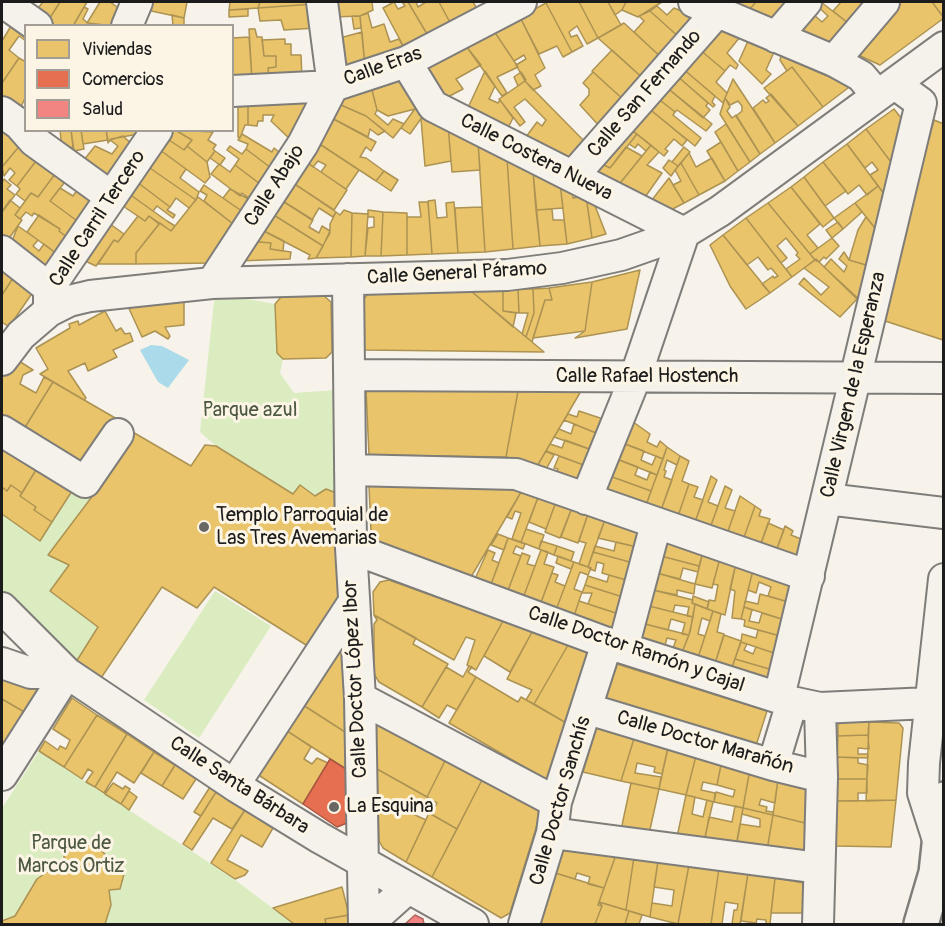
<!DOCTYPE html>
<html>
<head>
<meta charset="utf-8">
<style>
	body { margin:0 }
	#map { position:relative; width:945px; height:926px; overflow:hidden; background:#f7f3ea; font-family:Pangolin,sans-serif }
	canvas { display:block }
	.frame { position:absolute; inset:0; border:3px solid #1c1c1c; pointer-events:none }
	.legend { position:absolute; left:24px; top:24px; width:210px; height:108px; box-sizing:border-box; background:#fcf5e5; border:2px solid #a29e95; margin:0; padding:8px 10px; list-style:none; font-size:18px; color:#1c1c1c }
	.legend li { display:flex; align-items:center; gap:12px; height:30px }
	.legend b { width:30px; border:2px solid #a29e95 }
</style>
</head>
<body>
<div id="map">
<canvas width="945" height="926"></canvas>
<div class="frame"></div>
<ul class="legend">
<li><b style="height:16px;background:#e9c46a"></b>Viviendas</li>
<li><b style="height:16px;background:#e76f51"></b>Comercios</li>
<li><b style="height:16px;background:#f28482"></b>Salud</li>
</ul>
</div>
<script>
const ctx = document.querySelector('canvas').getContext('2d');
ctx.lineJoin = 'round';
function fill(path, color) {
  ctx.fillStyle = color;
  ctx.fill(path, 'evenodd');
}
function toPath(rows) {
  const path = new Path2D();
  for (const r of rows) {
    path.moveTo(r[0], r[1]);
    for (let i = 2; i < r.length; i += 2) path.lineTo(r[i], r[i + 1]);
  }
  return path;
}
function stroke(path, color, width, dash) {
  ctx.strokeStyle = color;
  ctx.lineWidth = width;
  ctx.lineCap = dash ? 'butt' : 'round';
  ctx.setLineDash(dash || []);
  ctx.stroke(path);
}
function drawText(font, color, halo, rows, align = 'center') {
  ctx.font = font + ' Pangolin,sans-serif';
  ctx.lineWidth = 6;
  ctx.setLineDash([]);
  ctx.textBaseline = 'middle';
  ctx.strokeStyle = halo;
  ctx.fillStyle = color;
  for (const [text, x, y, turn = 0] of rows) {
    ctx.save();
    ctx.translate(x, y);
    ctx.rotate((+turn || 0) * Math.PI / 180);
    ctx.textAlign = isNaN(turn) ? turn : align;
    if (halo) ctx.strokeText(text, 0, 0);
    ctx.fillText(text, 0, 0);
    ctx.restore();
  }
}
fill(toPath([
	[215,293,275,304,277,353,283,359,280,373,294,393,337,390,339,494,315,496,300,485,293,494,216,446,200,432],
	[73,488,91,498,48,555,69,565,50,591,98,627,76,662,2,598,2,514,40,541],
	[215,591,271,626,199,738,144,700],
	[39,751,231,877,294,924,2,924,2,808]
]), '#dbecc1');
fill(toPath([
	[151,345,162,346,189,360,168,388,158,382,140,350]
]), '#abdaeb');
const homes = toPath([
	[43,2,60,2,48,21,34,13,43,2],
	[60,2,87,2,73,26,55,26,48,21,60,2],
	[100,2,110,2,123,11,115,26,87,23,100,2],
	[145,2,187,2,184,18,142,9,145,2],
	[230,2,260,2,258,8,229,10,230,2],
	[260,2,314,2,314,4,258,8,260,2],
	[332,2,372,2,373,10,360,16,333,17,332,2],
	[394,2,398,9,405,6,402,2,408,2,430,39,406,51,383,8,394,2],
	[408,2,416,2,418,7,426,2,439,2,453,28,430,39,408,2],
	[439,2,473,2,481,15,453,28,439,2],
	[548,2,579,2,598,38,587,44,577,26,569,32,571,37,577,35,583,46,572,52,546,3,548,2],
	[579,2,608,2,621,25,598,38,579,2],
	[608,2,626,2,622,10,615,15,608,2],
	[626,2,662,2,638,17,622,10,626,2],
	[729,2,756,2,749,10,729,2],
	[756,2,791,2,774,22,749,10,756,2],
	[816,2,821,2,853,27,835,47,793,29,814,15,822,22,828,16,814,3,816,2],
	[841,2,867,2,853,27,833,11,841,2],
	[898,2,932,2,944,18,880,65,854,53,898,2],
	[932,2,944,2,944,18,932,2],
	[546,3,572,52,563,57,557,46,539,54,520,17,546,3],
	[314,4,316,28,284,30,281,20,260,21,258,8,314,4],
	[657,6,667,15,674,8,701,19,682,40,650,11,657,6],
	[84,7,88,9,83,19,91,26,73,26,84,7],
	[248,9,248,16,229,17,229,10,248,9],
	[650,11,682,40,664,60,634,32,644,21,639,16,650,11],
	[368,13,372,28,384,24,390,42,399,39,406,51,365,66,360,16,368,13],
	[172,15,184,18,184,26,173,26,172,15],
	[352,16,360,16,361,28,354,29,352,16],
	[520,17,545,68,535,75,541,86,533,90,525,81,516,65,526,59,524,55,514,61,494,31,520,17],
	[14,21,26,27,26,41,19,36,9,50,19,58,2,83,2,41,14,21],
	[624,23,664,60,646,81,598,38,624,23],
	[718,28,740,37,727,53,738,65,736,69,730,65,725,71,699,49,718,28],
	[249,29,255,29,257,37,262,37,264,56,276,56,276,67,268,68,269,79,252,80,249,29],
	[494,31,518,67,497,77,507,93,502,96,466,46,494,31],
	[362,32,365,66,340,74,336,39,362,32],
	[249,37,252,80,232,81,232,38,249,37],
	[285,39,285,44,291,44,291,55,301,55,302,78,269,79,268,68,276,67,276,56,264,56,262,40,285,39],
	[748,41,774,52,766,70,771,74,762,84,739,61,748,41],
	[466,46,481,65,456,79,463,89,442,100,421,71,466,46],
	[699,49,725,71,716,82,727,93,723,103,682,68,699,49],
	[612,50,646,81,626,102,592,71,612,50],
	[781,56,848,85,848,88,823,107,792,67,787,71,780,60,781,56],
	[19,58,26,62,26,96,20,109,2,99,2,83,19,58],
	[792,67,823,107,798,126,764,88,792,67],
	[682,68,715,96,712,102,715,105,713,107,676,75,682,68],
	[485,71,495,86,489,99,498,103,500,100,513,118,506,132,466,112,485,71],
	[521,72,526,80,518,86,514,77,521,72],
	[593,72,626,102,602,129,580,105,589,95,589,89,583,83,593,72],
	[676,75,708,103,706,106,710,110,703,118,665,86,676,75],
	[402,78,419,103,415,109,388,116,377,110,371,86,402,78],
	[733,79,775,143,760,154,736,116,742,111,742,106,738,101,730,105,725,98,733,79],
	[525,81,588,145,571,165,523,141,537,122,542,126,546,120,525,99,514,107,525,122,520,126,499,99,525,81],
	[371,86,377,110,375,114,388,125,393,119,404,124,393,138,366,116,334,102,371,86],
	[665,86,712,124,706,131,677,110,675,112,656,97,665,86],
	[771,94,798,126,775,143,753,108,763,100,766,103,769,101,766,98,771,94],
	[656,97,675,112,673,115,701,138,695,146,647,107,656,97],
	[725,98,730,107,727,111,732,118,736,115,760,154,750,162,720,114,725,98],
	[318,99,293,142,271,121,274,115,263,115,263,121,258,121,257,126,248,125,248,101,318,99],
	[248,101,248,125,245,125,240,138,238,137,238,102,248,101],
	[334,102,366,116,385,131,378,135,370,129,368,137,328,116,334,102],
	[419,103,425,113,410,134,401,128,419,103],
	[647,107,687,140,682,146,674,139,665,149,668,151,664,156,629,128,647,107],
	[894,109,909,128,894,166,866,129,894,109],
	[425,113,448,125,451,161,425,166,421,119,425,113],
	[328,116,376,142,371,151,366,147,360,157,366,158,384,171,376,181,315,141,328,116],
	[934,120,944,124,943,340,879,319,934,120],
	[726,124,750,162,738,171,715,132,726,124],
	[448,125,478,142,480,170,452,172,448,125],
	[629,128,637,134,610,168,598,162,629,128],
	[2,129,22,143,2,167,2,129],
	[866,129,894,166,891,203,870,175,878,170,872,162,865,168,847,144,866,129],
	[60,130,71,130,73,147,62,149,60,130],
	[71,130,81,130,84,149,74,151,71,130],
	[81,130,106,130,108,140,83,144,81,130],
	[106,130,146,130,144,133,111,139,108,143,106,130],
	[169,130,175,130,192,140,184,150,163,136,169,130],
	[175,130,213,132,208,140,216,145,213,149,215,151,207,162,187,146,192,140,175,130],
	[242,134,272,152,274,148,284,156,275,171,246,149,248,144,238,140,242,134],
	[637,134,651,145,646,151,638,144,635,148,629,144,637,134],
	[123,136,134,146,102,182,80,165,95,146,112,154,118,146,110,140,123,136],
	[163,136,184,150,187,146,207,162,210,177,205,183,156,147,163,136],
	[315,141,359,170,346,189,321,172,326,165,318,161,313,167,304,160,315,141],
	[478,142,507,158,513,249,485,252,478,142],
	[721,142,738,171,725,181,707,151,721,142],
	[22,143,39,157,17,186,9,180,15,173,10,168,4,176,2,167,22,143],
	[847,144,878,186,867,195,859,185,848,194,823,162,847,144],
	[651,145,659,152,647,165,662,173,643,200,617,187,651,145],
	[230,146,242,154,246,149,275,171,264,187,235,165,239,159,227,150,230,146],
	[156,147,186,169,180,178,199,192,196,200,144,164,156,147],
	[626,147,642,156,617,187,588,173,598,162,610,168,626,147],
	[684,147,690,152,678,166,672,162,684,147],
	[215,151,225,158,220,165,210,158,215,151],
	[689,153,696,167,712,158,725,181,699,195,681,163,689,153],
	[39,157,58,170,38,197,31,193,25,201,16,194,20,189,17,186,39,157],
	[507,158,533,171,540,246,513,249,507,158],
	[669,160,678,166,671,176,663,168,669,160],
	[305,161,347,190,334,210,290,181,305,161],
	[823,162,846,191,825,206,804,177,823,162],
	[681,163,699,195,684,203,673,185,681,181,675,170,681,163],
	[144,164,196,200,189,208,176,198,170,207,133,179,144,164],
	[219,164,230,172,235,165,264,187,254,202,242,193,240,196,211,174,219,164],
	[58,170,68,178,50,201,80,223,69,239,59,231,60,229,34,213,32,216,26,212,20,219,15,215,31,193,38,197,58,170],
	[384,171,398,180,391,191,376,181,384,171],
	[533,171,560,183,563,208,536,210,533,171],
	[804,177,834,218,823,227,791,187,804,177],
	[669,178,684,203,665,213,648,205,669,178],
	[4,179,11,185,7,189,15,195,2,212,2,183,4,179],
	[133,179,170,207,167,210,175,215,173,218,157,206,153,211,125,191,133,179],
	[290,181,336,212,333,217,319,208,312,220,278,198,290,181],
	[560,183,572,188,573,198,586,196,592,238,567,244,560,183],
	[204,185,246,214,237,227,204,201,207,195,200,191,204,185],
	[80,186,97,199,80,223,50,201,60,188,73,196,80,186],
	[878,186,891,203,883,238,855,203,878,186],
	[791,187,820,224,807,235,818,248,810,254,768,203,791,187],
	[230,189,254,202,246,214,223,198,230,189],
	[125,191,167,221,175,226,171,231,149,216,145,221,117,202,125,191],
	[586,195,592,198,606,234,592,238,586,195],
	[198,197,237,227,213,263,136,264,136,253,160,223,171,231,198,197],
	[278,198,313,220,309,227,319,233,322,226,330,231,323,246,269,212,278,198],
	[10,200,20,208,15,215,22,220,5,244,2,241,2,212,10,200],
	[435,200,437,218,447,217,446,203,454,202,458,253,432,254,428,201,435,200],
	[419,202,428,202,432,254,407,255,407,217,421,217,419,202],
	[768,203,815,260,792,277,786,269,800,259,796,255,798,253,786,238,777,246,787,258,781,263,746,218,768,203],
	[855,203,862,212,843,229,834,218,855,203],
	[482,207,485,252,458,253,455,208,482,207],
	[552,209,553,220,564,220,567,244,540,246,536,210,552,209],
	[344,210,352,213,351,257,316,258,330,233,330,224,336,212,340,215,344,210],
	[368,210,383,212,381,256,365,256,368,228,374,227,374,217,368,217,368,210],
	[269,212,323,246,316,258,308,259,310,255,258,228,269,212],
	[383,212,407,213,407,255,381,256,383,212],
	[352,213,368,214,365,256,351,257,352,213],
	[39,215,60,229,59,231,69,239,57,254,27,232,39,215],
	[138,216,145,221,149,216,159,224,136,253,136,264,98,264,114,240,118,242,138,216],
	[866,217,883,238,873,267,849,260,858,230,866,217],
	[746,218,792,277,770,293,762,284,773,276,774,278,778,276,771,268,768,270,758,257,747,265,723,235,746,218],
	[106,221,124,234,118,242,114,240,96,266,81,259,106,221],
	[838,222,843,229,832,238,826,230,838,222],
	[18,226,38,240,33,246,39,251,44,244,57,254,51,267,39,270,12,241,18,226],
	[258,228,284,241,283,251,270,249,271,243,249,241,258,228],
	[723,235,770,293,746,309,730,286,710,245,723,235],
	[832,238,839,246,826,259,824,257,819,262,815,260,810,254,832,238],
	[249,241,271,243,270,249,291,252,290,259,238,261,249,241],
	[844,252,849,260,873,267,862,302,824,267,831,259,844,272,847,266,839,259,844,252],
	[816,259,857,299,840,317,799,284,804,278,821,295,829,287,804,268,816,259],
	[2,264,15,275,2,295,2,264],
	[640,270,627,329,575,338,585,331,592,282,640,270],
	[15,275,35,289,9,327,2,322,2,295,15,275],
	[592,282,585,331,533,338,545,300,552,300,549,288,592,282],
	[549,288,552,300,545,300,532,342,526,337,534,313,533,289,549,288],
	[518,289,519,313,503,311,503,290,518,289],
	[518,289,533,289,534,313,526,337,522,334,528,313,519,313,518,289],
	[503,290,503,311,516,313,513,327,471,291,503,290],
	[471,291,544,352,363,350,362,301,368,294,471,291],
	[324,296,331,302,332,352,326,358,283,359,277,353,275,304,281,297,324,296],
	[184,300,184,325,165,327,170,336,168,339,155,331,142,337,126,302,184,300],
	[105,311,116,331,121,328,125,334,130,333,133,341,113,350,117,357,88,371,85,363,68,371,86,398,84,400,40,374,48,369,36,348,70,328,69,324,78,321,79,325,105,311],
	[19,361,33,370,23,375,20,384,36,393,44,377,53,382,22,432,2,418,2,376,19,361],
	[53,382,117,419,87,468,24,429,53,382],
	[366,390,518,391,506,457,369,455,366,390],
	[518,391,581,391,536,468,506,457,518,391],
	[579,411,606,420,601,435,564,420,568,414,577,417,579,411],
	[629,419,650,434,647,442,657,447,660,441,667,447,663,459,620,442,629,419],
	[574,424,601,435,595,451,554,437,559,429,571,434,574,424],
	[131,431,191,466,205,445,216,446,293,494,300,485,315,496,326,489,339,494,340,609,314,650,214,587,197,608,162,587,101,678,76,662,98,627,50,591,69,565,48,555,91,498,131,431],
	[565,440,595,451,589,467,546,451,550,444,562,448,565,440],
	[2,441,39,465,22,493,11,485,7,491,2,487,2,441],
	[620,442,644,451,641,460,652,465,656,456,663,459,657,475,614,458,620,442],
	[667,447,680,456,677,465,667,460,664,470,666,471,664,477,672,480,660,513,645,508,667,447],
	[546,451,554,455,545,471,536,468,546,451],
	[559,456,589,467,582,485,556,475,558,469,554,468,559,456],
	[680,456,689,461,682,481,689,484,677,519,660,513,680,456],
	[614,458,638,467,635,475,647,480,650,472,657,475,651,491,607,475,614,458],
	[39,465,74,488,52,522,34,510,36,507,20,496,39,465],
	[607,475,651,491,645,508,600,492,607,475],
	[711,476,717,480,708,502,718,506,709,531,694,525,711,476],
	[689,484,698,487,694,497,703,500,694,525,677,519,689,484],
	[11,485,22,493,20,496,36,507,34,510,52,522,40,541,2,514,2,487,7,491,11,485],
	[369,486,524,487,471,577,380,543,371,532,369,486],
	[725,486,732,490,725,508,735,511,726,537,709,531,725,486],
	[524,487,540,492,521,542,512,539,521,513,515,511,512,519,507,517,524,487],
	[540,492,557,499,546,529,529,522,540,492],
	[740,496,755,506,742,543,726,537,740,496],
	[557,499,573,505,560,538,545,532,557,499],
	[573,505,589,511,578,543,561,537,573,505],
	[755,506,761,510,759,516,770,519,759,549,742,543,755,506],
	[589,511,606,517,588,567,579,564,586,543,579,541,589,511],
	[606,517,645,531,641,548,598,538,606,517],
	[768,523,784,530,775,554,759,549,768,523],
	[785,526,793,531,791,535,806,541,801,564,775,554,785,526],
	[526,529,544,535,539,549,521,542,526,529],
	[498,534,508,538,504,550,491,545,498,534],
	[508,538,525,544,523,549,516,546,513,553,521,556,507,593,490,587,508,538],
	[665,538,703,552,699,566,661,556,665,538],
	[541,541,557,546,554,555,539,549,541,541],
	[616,542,641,548,637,564,593,552,595,546,614,551,616,542],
	[557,546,574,552,571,561,554,555,557,546],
	[488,550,495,553,492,560,499,563,490,587,474,581,488,550],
	[541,550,548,552,544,564,554,567,540,605,523,598,541,550],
	[593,552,637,564,633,582,602,573,604,564,597,562,595,571,590,569,588,567,593,552],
	[703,552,720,558,712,588,695,584,703,552],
	[522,553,530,556,527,564,535,566,523,598,507,593,522,553],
	[558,556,574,562,571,569,556,563,558,556],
	[661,556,699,566,698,572,683,568,680,579,657,573,661,556],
	[720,558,736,563,725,615,707,609,709,600,715,601,718,585,713,584,720,558],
	[574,562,591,568,588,575,580,572,574,589,582,592,574,616,556,610,574,562],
	[736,563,753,570,741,619,732,618,735,591,730,589,736,563],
	[753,570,797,585,792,603,768,596,771,587,759,582,756,593,748,590,753,570],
	[552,573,558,575,555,582,565,586,556,610,540,605,552,573],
	[657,573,695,584,694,594,677,590,677,595,653,590,657,573],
	[609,575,633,582,629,599,585,585,588,576,607,582,609,575],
	[389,580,503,621,476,670,467,665,475,640,466,637,454,660,374,615,373,592,380,582,389,580],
	[585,585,629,599,625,616,588,604,592,593,582,593,585,585],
	[653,590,693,600,692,603,695,604,693,617,687,616,689,607,675,605,673,612,649,606,653,590],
	[760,594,792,603,788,621,744,607,745,601,758,604,760,594],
	[693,596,709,602,707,609,692,603,693,596],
	[579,601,625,616,621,633,574,616,579,601],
	[695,604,713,611,710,621,702,618,701,621,698,634,705,636,697,661,681,655,690,632,695,604],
	[649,606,693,617,689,635,682,634,685,623,671,619,668,630,645,624,649,606],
	[744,607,752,610,749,621,759,623,762,613,788,621,784,637,744,626,745,620,741,619,744,607],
	[713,611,721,614,717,632,724,634,714,667,697,661,713,611],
	[374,615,416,638,413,644,448,664,422,707,379,682,374,674,374,624,377,620,374,615],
	[503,621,532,632,510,672,484,656,503,621],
	[645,624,689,635,681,655,672,651,676,640,667,638,664,649,641,640,645,624],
	[758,630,784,637,780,655,741,642,742,634,756,638,758,630],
	[532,632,568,645,534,704,526,700,532,690,507,679,532,632],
	[724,635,741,641,730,673,714,667,724,635],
	[741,642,747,644,744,650,753,654,756,647,780,655,776,671,735,659,741,642],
	[568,645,585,651,589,657,568,724,534,704,568,645],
	[336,646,343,648,345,732,300,703,336,646],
	[735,659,776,671,772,689,730,673,735,659],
	[617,664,767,711,754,752,604,705,617,664],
	[469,666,472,667,468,672,476,677,457,710,447,705,439,718,422,707,446,667,463,677,469,666],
	[2,676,39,686,26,713,2,699,2,676],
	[476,677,518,702,521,697,568,724,551,777,545,779,449,723,476,677],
	[72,698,97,715,64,767,39,751,45,741,58,750,60,746,66,749,70,740,53,729,72,698],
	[2,699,26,713,2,751,2,699],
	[300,703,345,732,346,769,284,729,300,703],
	[97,715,127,734,95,787,86,782,93,772,88,769,82,779,64,767,97,715],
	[382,720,447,757,427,797,377,769,375,723,382,720],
	[598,721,636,732,621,781,583,772,598,721],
	[838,721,869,722,868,735,838,736,838,721],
	[869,722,899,723,903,728,896,800,866,801,869,722],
	[284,729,311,747,304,759,312,764,317,758,328,763,303,804,260,776,259,769,284,729],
	[636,732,669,743,662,774,654,772,655,767,637,763,635,773,661,777,659,789,621,781,636,732],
	[127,734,154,752,134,783,117,772,104,793,95,787,127,734],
	[868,735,869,749,858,748,858,754,868,754,868,758,837,757,838,736,868,735],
	[669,743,697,752,686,795,659,789,669,743],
	[154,752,175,765,162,786,141,773,154,752],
	[697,752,722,760,717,785,703,782,701,790,715,793,714,802,686,795,697,752],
	[447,757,483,778,457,829,431,814,437,803,427,797,447,757],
	[837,757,858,758,858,763,868,765,867,779,837,779,837,757],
	[722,760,750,769,743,808,714,802,716,792,733,797,735,790,717,785,722,760],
	[175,765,196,779,183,799,162,786,175,765],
	[377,769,429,798,424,808,420,806,415,815,426,820,406,862,383,848,379,841,377,769],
	[750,769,778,779,775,803,761,799,759,805,767,807,766,811,773,812,773,815,743,808,750,769],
	[483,778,538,810,540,815,510,913,501,918,432,877,483,778],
	[778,779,806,789,805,823,773,815,778,779],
	[837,779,867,779,867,793,858,793,858,801,836,801,837,779],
	[113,783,123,789,125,786,130,789,121,804,105,794,113,783],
	[631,783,659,789,649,834,621,830,631,783],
	[210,787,216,792,201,816,194,812,210,787],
	[129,791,137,797,129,810,121,804,129,791],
	[216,792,245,810,232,829,213,818,192,850,183,844,216,792],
	[686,795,695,797,692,814,703,817,707,800,713,802,704,841,677,837,686,795],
	[896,800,891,847,835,846,836,801,896,800],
	[735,806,743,808,736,848,704,844,709,817,732,822,735,806],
	[743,808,773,815,767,850,736,846,740,824,760,827,760,819,742,814,743,808],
	[245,810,273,828,262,847,241,835,227,860,248,871,245,875,235,879,211,863,245,810],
	[429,813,457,829,432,877,406,862,429,813],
	[773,815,805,823,805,856,767,850,773,815],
	[67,839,99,848,124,874,120,889,109,890,111,905,105,924,2,924,2,921,15,916,37,879,56,866,66,864,62,849,63,841,67,839],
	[566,848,616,855,604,888,588,884,590,877,577,873,575,879,552,872,557,856,566,848],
	[616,855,634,857,626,910,599,902,616,855],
	[634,857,658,861,650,917,626,910,634,857],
	[658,861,689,865,678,924,650,917,652,903,672,906,674,890,654,887,658,861],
	[689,865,719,868,711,924,678,924,689,865],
	[719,868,748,873,740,924,732,924,734,910,737,910,738,904,725,902,722,924,711,924,719,868],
	[552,872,604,888,598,905,602,906,595,924,537,924,552,872],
	[748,873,775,878,770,924,766,924,766,920,757,919,756,923,741,921,748,873],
	[775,878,804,883,804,913,771,913,775,878],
	[342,887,349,915,325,919,326,924,294,924,273,908,342,887],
	[599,902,629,911,625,924,595,924,602,906,599,902],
	[629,911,642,915,639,924,625,924,629,911],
	[349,915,351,924,326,924,325,919,349,915]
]);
fill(homes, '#e9c46a');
stroke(homes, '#ac9253', 1.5);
const shops = toPath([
	[330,759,346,769,347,823,337,827,303,804,330,759]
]);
fill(shops, '#e76f51');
stroke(shops, '#aa5641', 1.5);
const health = toPath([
	[415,915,423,919,424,924,405,924,415,915]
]);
fill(health, '#f28482');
stroke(health, '#b26563', 1.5);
const minor = toPath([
	[3,2,37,26],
	[322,2,333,86],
	[694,2,834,61,861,76,877,95],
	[127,26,137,2],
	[776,37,806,2],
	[834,61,884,2],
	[406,62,433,106,684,233,635,378,586,499],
	[232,91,333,86,406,62,521,2],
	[2,112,19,124,34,141,110,196],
	[573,176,717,12],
	[2,251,49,288],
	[348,279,351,548,360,698,364,924],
	[212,283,303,144,333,86],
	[49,311,49,288,157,130],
	[2,360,21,335,49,311,69,301,90,296,212,283,507,275,562,268,621,255,684,233,720,211,944,47],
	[350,375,944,378],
	[2,431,85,482,118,434],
	[350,470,516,474,809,576],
	[827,499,944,513],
	[351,548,607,643,792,702,820,708,929,703],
	[2,608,67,673,2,775],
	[623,648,656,524],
	[2,663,31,673,67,673,237,787,320,838,473,924],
	[779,697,921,103,895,84],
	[360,698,556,802],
	[588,709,773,765,822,777],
	[773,765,792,702],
	[234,785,353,603],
	[552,833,819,868],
	[939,843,923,793,924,763,944,579],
	[368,924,408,888],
	[524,924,552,833,556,802,607,643],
	[818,924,822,777,820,708]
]);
const major = toPath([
	[921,924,936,873,944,799]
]);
stroke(minor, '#7f7d79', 34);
stroke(major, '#7f7d79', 38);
stroke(minor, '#f5f2ec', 30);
stroke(major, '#f5f2ec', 33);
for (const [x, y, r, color] of [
	[204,527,6,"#696764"],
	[334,807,6,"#696764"]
]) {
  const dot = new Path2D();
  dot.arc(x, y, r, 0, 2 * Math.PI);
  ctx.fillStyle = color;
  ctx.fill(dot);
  stroke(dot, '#fcf5e5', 2);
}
drawText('20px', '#1c1c1c', '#fcf5e5', [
	["Calle Eras",383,67,-20],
	["Calle San Fernando",645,94,-49],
	["Calle Costera Nueva",536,158,27],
	["Calle Abajo",275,186,-57],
	["Calle Carril Tercero",98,219,-57],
	["Calle General Páramo",457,274,-3],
	["Calle Rafael Hostench",647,377],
	["Calle Virgen de la Esperanza",854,385,-77],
	["Calle Doctor Ramón y Cajal",636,650,19],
	["Calle Doctor López Ibor",356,679,-93],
	["Calle Doctor Marañón",705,743,16],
	["Calle Santa Bárbara",239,786,33],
	["Calle Doctor Sanchís",561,801,-74]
]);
drawText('20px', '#4e5943', '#fcf5e5', [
	["Parque azul",250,411],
	["Parque de",71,844],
	["Marcos Ortiz",71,867]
]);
drawText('20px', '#1c1c1c', '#fcf5e5', [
	["Templo Parroquial de",216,516],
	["Las Tres Avemarias",216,539],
	["La Esquina",346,807]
], 'left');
</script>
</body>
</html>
